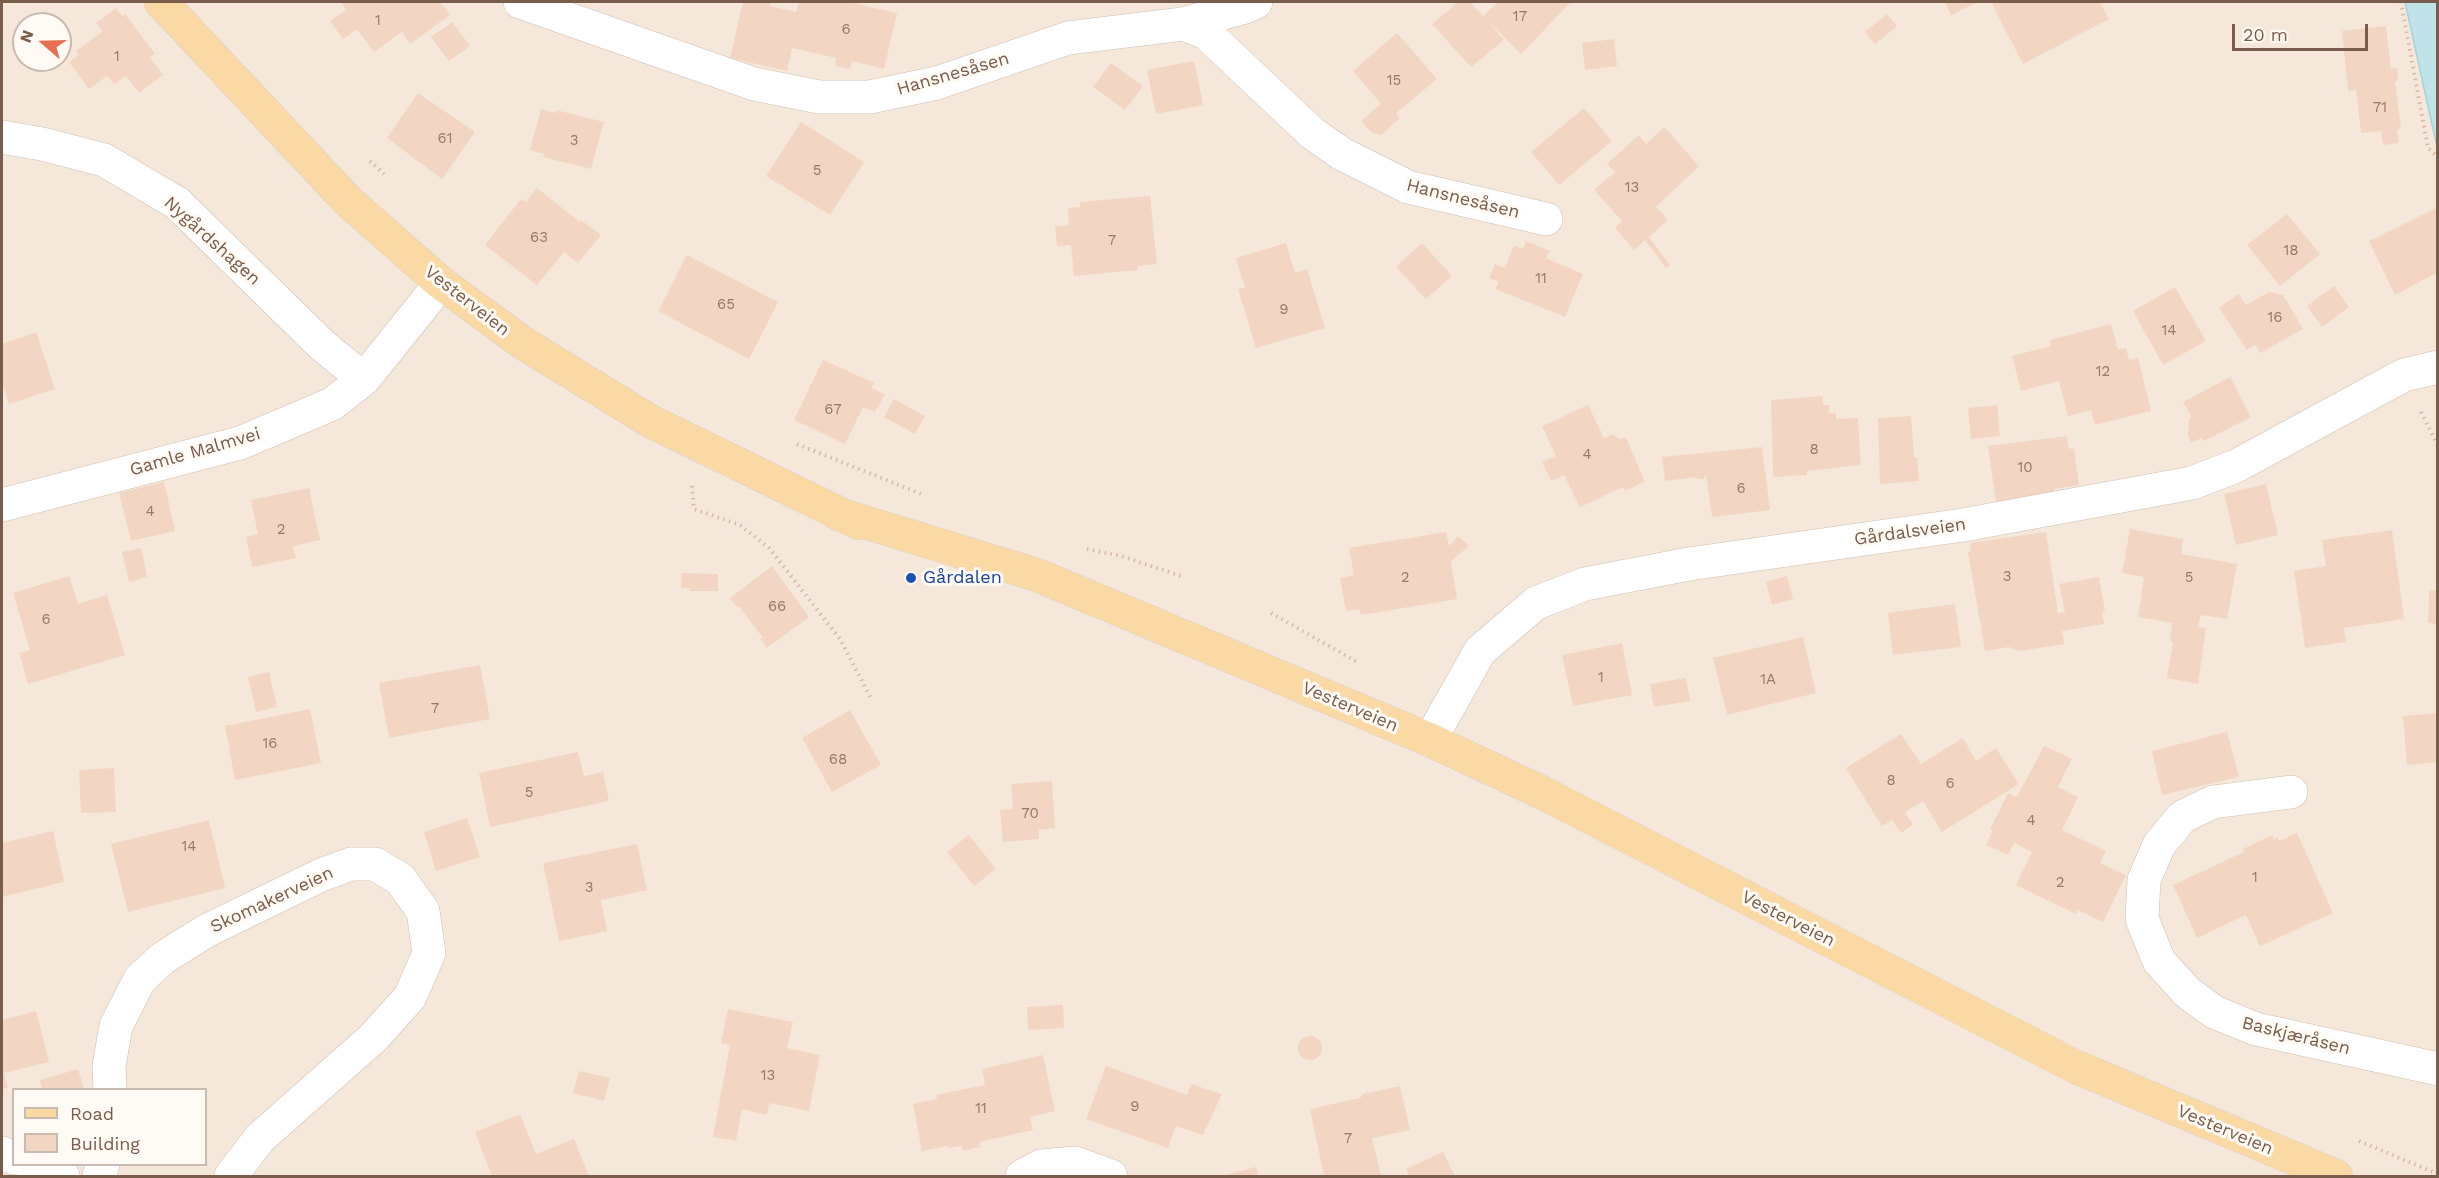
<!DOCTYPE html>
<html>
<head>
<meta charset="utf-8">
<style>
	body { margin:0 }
	#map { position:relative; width:2439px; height:1178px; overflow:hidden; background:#fdf6ec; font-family:"Work Sans",sans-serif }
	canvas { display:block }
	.frame { position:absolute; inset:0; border:3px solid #7a5c4d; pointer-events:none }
	.legend { position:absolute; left:12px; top:1088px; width:195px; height:78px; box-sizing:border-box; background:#fffaf3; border:2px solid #cabbb1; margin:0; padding:8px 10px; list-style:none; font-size:18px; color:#7a5c4d }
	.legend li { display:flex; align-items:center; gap:12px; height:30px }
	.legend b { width:30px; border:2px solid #cabbb1 }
	.north { position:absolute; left:12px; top:12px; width:60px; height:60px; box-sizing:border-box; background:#fffaf3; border:2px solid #cabbb1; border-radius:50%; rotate:290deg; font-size:16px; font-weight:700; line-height:24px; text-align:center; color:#7a5c4d }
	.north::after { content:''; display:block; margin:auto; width:21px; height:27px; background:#e76f51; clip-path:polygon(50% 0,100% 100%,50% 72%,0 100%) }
	.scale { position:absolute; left:2232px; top:24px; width:136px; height:27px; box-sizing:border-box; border:3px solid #7a5c4d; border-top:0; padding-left:8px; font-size:18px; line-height:21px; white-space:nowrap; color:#7a5c4d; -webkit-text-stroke:4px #fffaf3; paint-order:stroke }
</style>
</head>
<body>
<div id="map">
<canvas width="2439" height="1178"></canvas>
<div class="frame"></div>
<ul class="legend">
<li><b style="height:8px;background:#fbd9a5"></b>Road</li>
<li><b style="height:16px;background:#f3d5c3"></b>Building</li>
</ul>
<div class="north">N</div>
<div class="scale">20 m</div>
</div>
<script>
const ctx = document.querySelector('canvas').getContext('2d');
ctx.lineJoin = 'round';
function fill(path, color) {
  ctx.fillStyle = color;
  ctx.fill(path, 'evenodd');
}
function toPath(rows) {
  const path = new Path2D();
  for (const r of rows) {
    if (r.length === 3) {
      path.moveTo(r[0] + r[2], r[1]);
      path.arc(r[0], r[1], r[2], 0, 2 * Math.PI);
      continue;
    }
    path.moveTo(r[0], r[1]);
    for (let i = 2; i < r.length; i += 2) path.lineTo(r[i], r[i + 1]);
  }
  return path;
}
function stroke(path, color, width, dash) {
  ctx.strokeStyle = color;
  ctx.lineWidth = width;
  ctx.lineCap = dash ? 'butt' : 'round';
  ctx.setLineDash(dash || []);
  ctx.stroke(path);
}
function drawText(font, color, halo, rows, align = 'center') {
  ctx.font = font + ' "Work Sans",sans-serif';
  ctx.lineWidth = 6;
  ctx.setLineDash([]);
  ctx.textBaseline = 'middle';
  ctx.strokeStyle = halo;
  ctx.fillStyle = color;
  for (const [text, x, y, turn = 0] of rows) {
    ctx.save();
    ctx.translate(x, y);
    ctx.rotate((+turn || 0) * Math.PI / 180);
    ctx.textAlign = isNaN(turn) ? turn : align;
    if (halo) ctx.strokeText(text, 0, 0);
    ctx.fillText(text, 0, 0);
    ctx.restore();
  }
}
fill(toPath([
	[2,2,2405,2,2438,147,2437,1176,2,1176],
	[24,24,60,24,60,60,24,60],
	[14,1090,206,1090,206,1164,14,1164]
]), '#f5e8da');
const water = toPath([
	[2405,2,2437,2,2437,147,2405,2]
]);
fill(water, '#bfe3e8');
stroke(water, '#a5d3da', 1.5);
fill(toPath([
	[340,2,440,2,450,15,410,44,402,32,374,52,357,29,343,39,330,21,346,10],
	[743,2,771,2,770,6,796,12,799,2,848,2,897,13,884,69,852,61,850,69,835,66,836,58,792,48,787,71,730,58],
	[1458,2,1470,2,1483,16,1498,2,1571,2,1521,54,1486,19,1504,40,1471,67,1432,24],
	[1945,2,1978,2,1951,15],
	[1997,2,2100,2,2109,19,2023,64,1992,4],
	[116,8,122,16,125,14,155,54,150,57,163,75,139,93,126,76,114,84,107,76,89,89,69,62,79,55,76,51,103,31,96,23],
	[1887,14,1897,26,1875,44,1865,32],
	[452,22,470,46,449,61,431,37],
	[2386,26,2391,69,2397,68,2398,81,2395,81,2401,129,2397,129,2399,143,2383,145,2381,131,2361,133,2356,90,2348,91,2342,31],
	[1397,33,1437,79,1396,113,1400,118,1381,135,1372,133,1361,121,1381,104,1353,71],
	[1614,39,1617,66,1585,70,1582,43],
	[1194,61,1203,105,1156,114,1147,70],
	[1111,63,1143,86,1125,110,1093,87],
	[418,93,475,132,442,179,387,138],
	[1584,108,1612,141,1559,185,1531,152],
	[541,109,555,113,556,110,604,122,591,169,543,157,544,154,530,150],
	[801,122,864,162,830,215,766,176],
	[1664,127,1699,166,1656,207,1668,220,1649,237,1670,265,1666,268,1645,240,1634,250,1615,228,1622,221,1594,190,1615,172,1607,164,1639,135,1646,144],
	[537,188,580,222,581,220,601,235,578,263,564,252,537,285,485,245,521,199,526,202],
	[1150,196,1157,264,1138,266,1138,270,1074,276,1071,245,1057,246,1055,226,1069,225,1068,208,1080,207,1080,202],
	[2438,207,2438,272,2395,295,2369,241],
	[2287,214,2320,254,2280,286,2247,245],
	[1526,241,1550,251,1546,258,1583,274,1565,317,1495,289,1499,282,1489,278,1495,264,1505,268,1514,245,1523,249],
	[1286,243,1295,273,1307,269,1325,328,1256,348,1238,289,1245,288,1236,258],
	[1422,243,1452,276,1426,299,1396,267],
	[687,255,778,302,749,359,658,311],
	[2334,286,2349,307,2322,327,2307,306],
	[2175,287,2206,341,2163,365,2133,311],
	[2269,292,2283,295,2303,329,2260,353,2256,345,2247,350,2219,308,2238,294,2246,305],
	[2111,324,2118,350,2126,348,2129,360,2138,358,2151,411,2095,425,2091,410,2068,416,2059,381,2021,391,2012,356,2051,346,2050,340],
	[36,332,55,389,9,404,2,382,2,344],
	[823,360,874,383,871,388,885,394,875,412,863,407,845,444,794,420],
	[2230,377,2251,417,2204,441,2202,438,2191,443,2188,435,2189,419,2192,418,2183,402],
	[1823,396,1823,405,1829,405,1829,413,1836,413,1836,419,1858,418,1861,465,1807,471,1807,475,1773,477,1771,400],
	[894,399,925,416,915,434,884,417],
	[1588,405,1604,438,1613,434,1619,439,1626,438,1645,482,1625,491,1623,487,1580,507,1564,475,1551,481,1542,462,1556,456,1542,426],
	[1997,405,2000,436,1971,439,1968,408],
	[1911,416,1914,458,1917,457,1919,481,1880,484,1878,418],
	[2067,436,2069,449,2074,448,2079,485,2054,489,2054,493,1996,502,1988,446],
	[1762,447,1770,510,1712,517,1706,475,1704,476,1704,479,1697,479,1697,477,1665,481,1662,457],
	[164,482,175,531,131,541,119,493],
	[2266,484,2278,535,2236,545,2224,494],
	[309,488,320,540,293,546,296,558,252,567,246,537,258,534,251,500],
	[2130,529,2183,539,2181,554,2237,564,2227,619,2201,615,2198,627,2206,628,2198,684,2167,678,2173,642,2170,641,2172,623,2138,617,2144,577,2122,573],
	[2392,530,2404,619,2344,628,2346,642,2305,648,2294,571,2326,566,2322,540],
	[1446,532,1449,546,1458,536,1469,546,1451,561,1457,599,1361,615,1359,609,1346,611,1340,578,1354,575,1349,548],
	[2046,532,2058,613,2065,612,2059,584,2099,577,2105,611,2102,612,2104,624,2062,631,2064,644,2019,651,2009,647,1985,651,1968,552,1971,552,1970,543],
	[141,548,147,577,129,582,122,552],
	[772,566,809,617,767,648,760,639,763,638,739,606,737,607,730,598],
	[682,573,718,574,718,591,690,591,690,588,681,588],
	[69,576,78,604,107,595,125,655,28,684,19,653,30,650,13,593],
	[1787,576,1793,599,1772,605,1766,582],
	[2429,590,2438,590,2438,624,2428,623],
	[1955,604,1961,647,1893,655,1888,613],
	[1803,637,1816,693,1727,715,1713,658],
	[1622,643,1632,695,1573,706,1562,655],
	[480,665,490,719,389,738,379,683],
	[269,672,277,707,256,712,248,677],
	[1686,678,1690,701,1654,707,1650,684],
	[310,709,321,763,235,780,225,726],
	[850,710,881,765,832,792,802,738],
	[2438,713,2438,762,2407,765,2403,716],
	[2227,732,2239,777,2162,795,2152,751],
	[1901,734,1921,764,1963,738,1976,761,1996,748,2019,784,1942,832,1923,801,1905,812,1913,825,1901,833,1892,820,1882,826,1846,768],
	[2044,746,2072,759,2058,787,2078,797,2062,830,2106,851,2100,863,2126,875,2103,922,2078,910,2076,914,2016,885,2032,852,2014,843,2008,855,1986,845,1993,830,1990,829,2008,793,2017,797],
	[578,752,584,776,603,772,609,801,490,827,479,773],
	[114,768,116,812,81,813,79,770],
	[1052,781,1055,828,1039,830,1039,839,1003,842,1000,810,1013,809,1011,784],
	[467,818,480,857,436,871,424,832],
	[209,820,225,888,128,912,111,844],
	[53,831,64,882,2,897,2,843],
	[2297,833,2333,913,2260,946,2246,915,2197,938,2173,885,2244,852,2243,849,2272,835,2274,839,2277,837,2279,841],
	[969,835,996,869,974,886,947,852],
	[637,844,647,890,601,900,607,931,559,941,543,863],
	[1063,1005,1064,1028,1028,1030,1027,1007],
	[728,1009,793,1022,787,1048,820,1055,809,1111,769,1103,767,1115,742,1109,736,1141,713,1137,730,1045,721,1043],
	[36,1011,49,1062,4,1073,8,1087,2,1089,2,1020],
	[1310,1048,12],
	[1043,1055,1055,1111,1030,1117,1033,1130,979,1142,980,1147,963,1151,962,1146,948,1148,947,1146,922,1151,913,1104,937,1099,936,1095,985,1085,982,1069],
	[1106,1066,1187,1095,1191,1084,1222,1094,1203,1135,1176,1126,1168,1148,1086,1119],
	[78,1069,84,1090,42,1090,40,1080],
	[579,1071,610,1078,604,1101,573,1093],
	[1400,1086,1410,1130,1372,1138,1381,1176,1324,1176,1310,1109,1360,1098,1363,1094],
	[520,1114,536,1154,574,1139,589,1176,492,1176,475,1132],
	[1443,1152,1455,1176,1409,1176,1406,1169],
	[1256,1167,1258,1176,1221,1176]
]), '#f3d5c3');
const minor = toPath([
	[520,2,754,84,819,97,870,97,937,83,1068,38,1183,24,1245,7,1256,2],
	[1183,24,1206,33,1312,133,1342,154,1408,187,1546,219],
	[2,137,42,144,104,160,177,203,323,346,364,379],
	[2,505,240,443,332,404,364,379,441,283],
	[1430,740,1480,651,1536,603,1585,584,1689,564,1963,525,2192,483,2236,466,2404,375,2438,367],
	[2291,792,2213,802,2182,817,2159,845,2144,880,2142,919,2159,961,2187,992,2214,1012,2256,1029,2438,1069],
	[110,1090,109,1066,116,1026,140,979,163,958,206,931,321,875,351,864,375,864,400,879,423,911,429,953,410,997,373,1038,260,1138,231,1176],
	[2,1153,14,1158],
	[30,1164,63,1176],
	[99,1176,103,1164],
	[1022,1176,1041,1166,1075,1163,1111,1176]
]);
const major = toPath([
	[161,2,348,201,441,283,523,343,650,421,859,523],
	[838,514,1037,575,1430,740,1543,793,2076,1067,2336,1176]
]);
stroke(minor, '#d1beb0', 34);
stroke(major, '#dad1cd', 34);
stroke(toPath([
	[2401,2,2428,148,2438,157],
	[370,161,384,174],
	[2421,412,2438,446],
	[797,444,921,494],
	[692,486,694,509,740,525,769,548,840,639,872,700],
	[1087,549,1121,556,1181,576],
	[1271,613,1359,663],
	[2359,1141,2438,1174]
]), '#d9b8a5', 4, [1.5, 4.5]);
stroke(minor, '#fff', 33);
stroke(major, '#fbd9a5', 33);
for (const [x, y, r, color] of [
	[911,578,6,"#1a4fb4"]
]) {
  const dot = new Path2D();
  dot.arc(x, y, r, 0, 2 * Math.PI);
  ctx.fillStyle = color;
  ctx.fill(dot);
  stroke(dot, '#fffaf3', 2);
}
drawText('15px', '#987a6a', null, [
	["17",1520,17],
	["1",378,21],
	["6",846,30],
	["1",117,57],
	["15",1394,81],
	["71",2380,108],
	["61",445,139],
	["3",574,141],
	["5",817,171],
	["13",1632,188],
	["63",539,238],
	["7",1112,241],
	["18",2291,251],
	["11",1541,279],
	["65",726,305],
	["9",1284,310],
	["16",2275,318],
	["14",2169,331],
	["12",2103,372],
	["67",833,410],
	["8",1814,450],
	["4",1587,455],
	["10",2025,468],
	["6",1741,489],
	["4",150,512],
	["2",281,530],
	["3",2007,577],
	["2",1405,578],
	["5",2189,578],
	["66",777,607],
	["6",46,620],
	["1",1601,678],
	["1A",1768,680],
	["7",435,709],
	["16",270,744],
	["68",838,760],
	["8",1891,781],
	["6",1950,784],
	["5",529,793],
	["70",1030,814],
	["4",2031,821],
	["14",189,847],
	["1",2255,878],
	["2",2060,883],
	["3",589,888],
	["13",768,1076],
	["9",1135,1107],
	["11",981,1109],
	["7",1348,1139]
]);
drawText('18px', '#7a5c4d', '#fffaf3', [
	["Hansnesåsen",953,74,-16],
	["Hansnesåsen",1463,199,14],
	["Nygårdshagen",212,241,42],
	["Vesterveien",467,301,38],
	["Gamle Malmvei",195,452,-16],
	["Gårdalsveien",1910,532,-8],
	["Vesterveien",1350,707,23],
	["Skomakerveien",272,900,-25],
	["Vesterveien",1788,919,27],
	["Baskjæråsen",2296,1036,14],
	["Vesterveien",2225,1130,23]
]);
drawText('18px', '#164399', '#fffaf3', [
	["Gårdalen",923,578]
], 'left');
</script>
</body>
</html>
